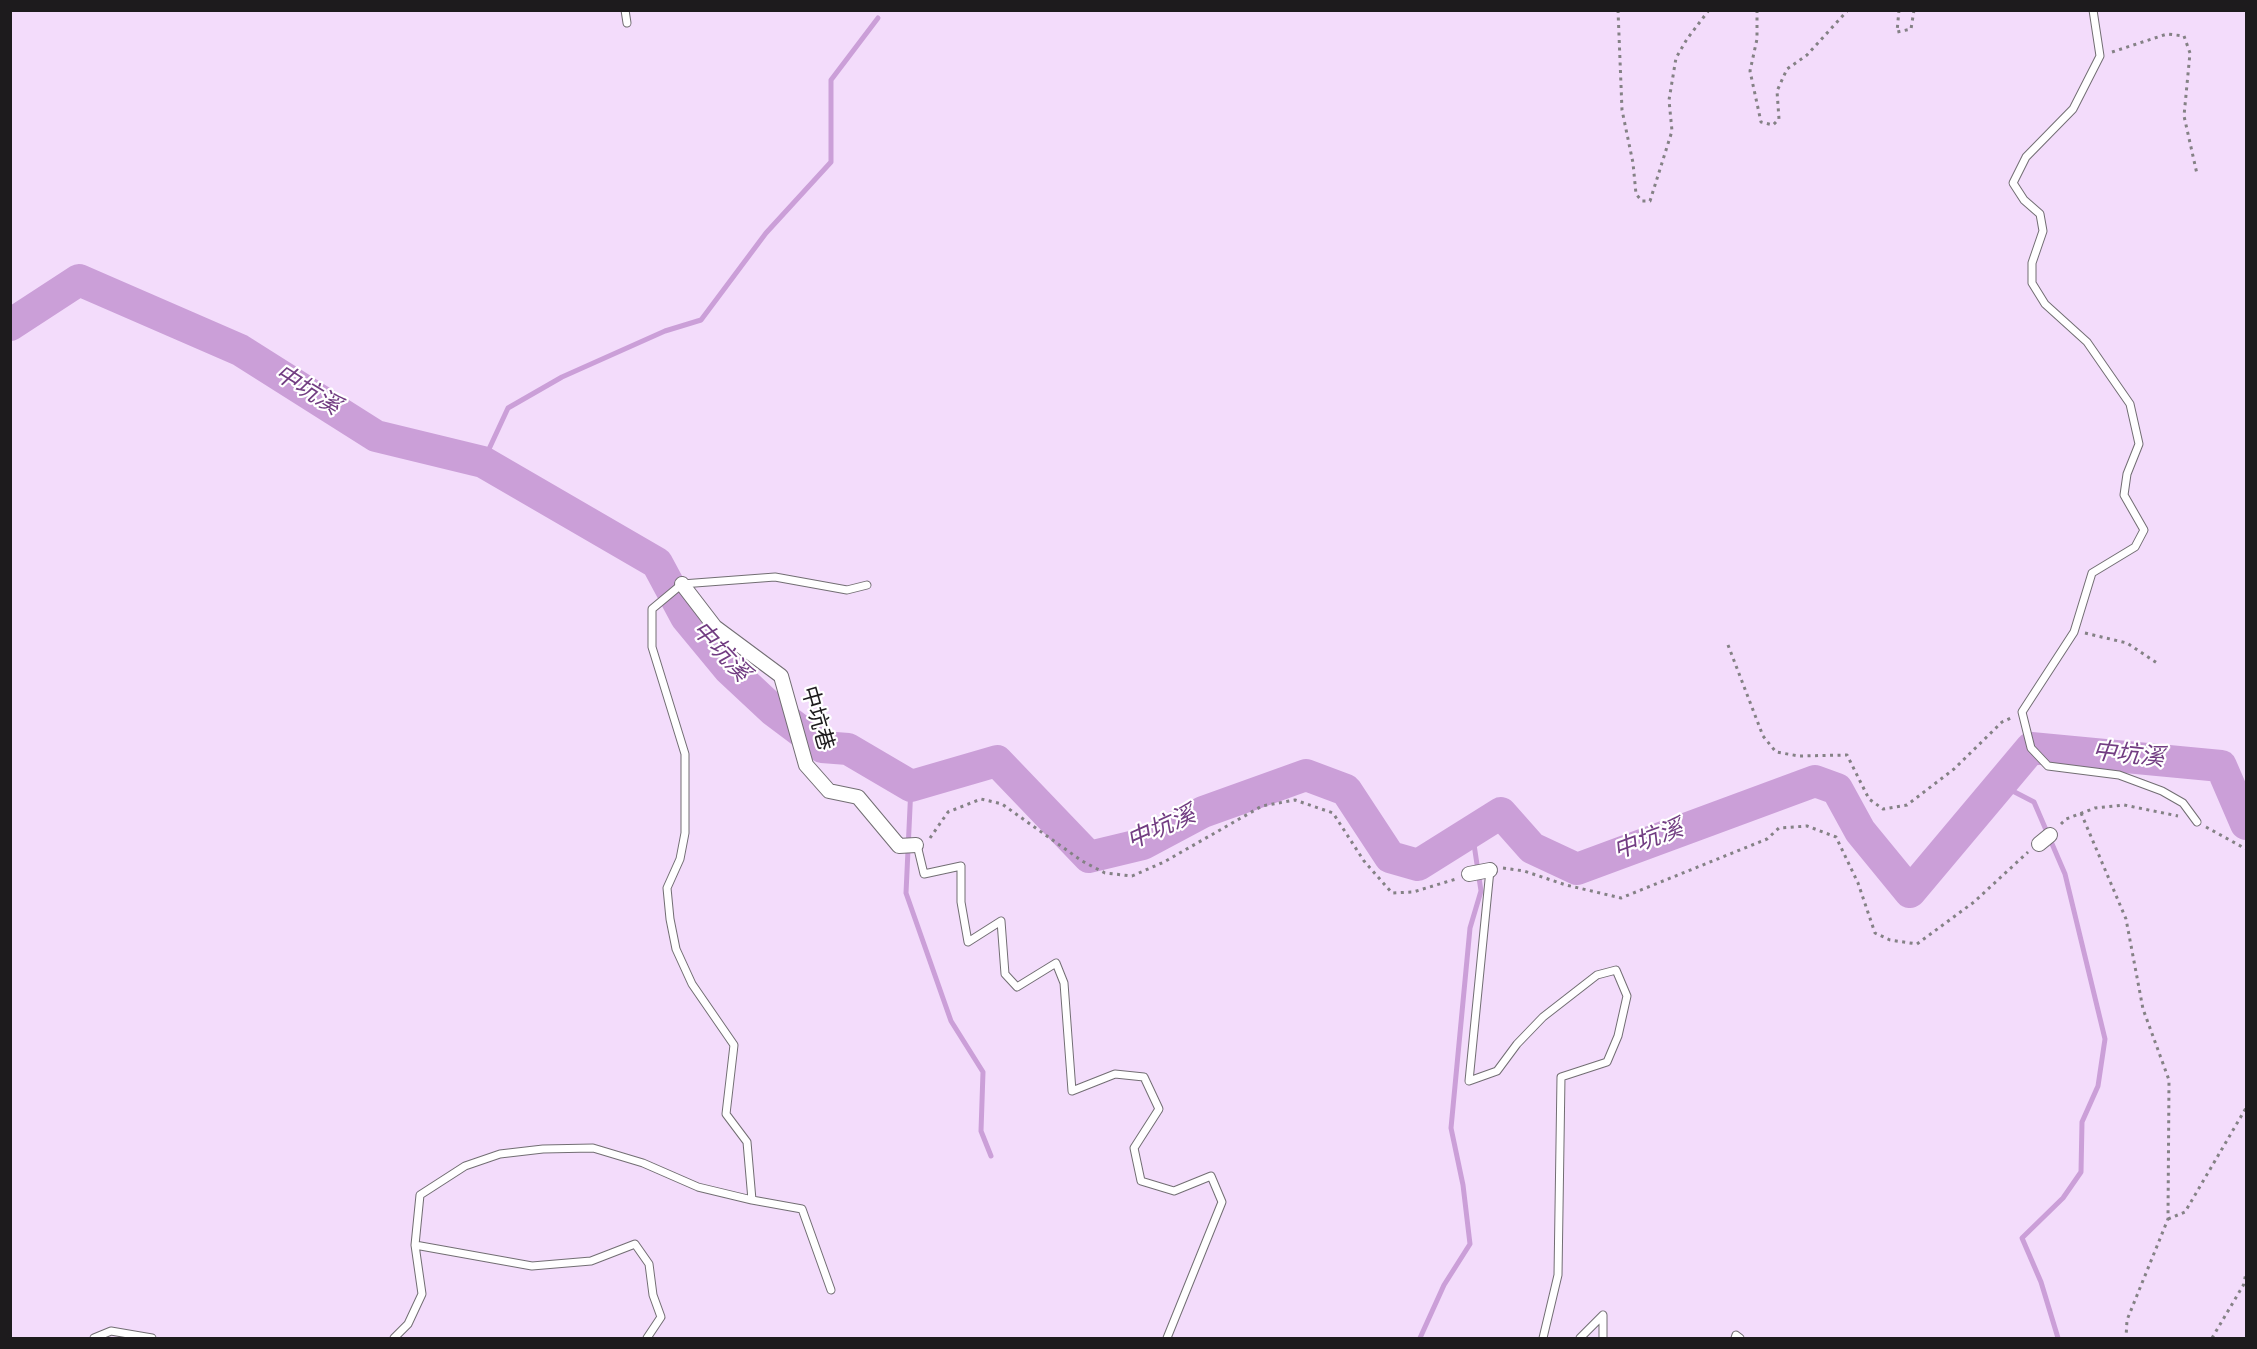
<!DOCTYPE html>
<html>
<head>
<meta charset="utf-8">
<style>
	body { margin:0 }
	#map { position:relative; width:2257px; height:1349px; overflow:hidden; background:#f8f3fa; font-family:Spectral,serif }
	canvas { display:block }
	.frame { position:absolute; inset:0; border:12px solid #1d1b1d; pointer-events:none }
</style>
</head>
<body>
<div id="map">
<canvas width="2257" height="1349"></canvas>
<div class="frame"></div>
</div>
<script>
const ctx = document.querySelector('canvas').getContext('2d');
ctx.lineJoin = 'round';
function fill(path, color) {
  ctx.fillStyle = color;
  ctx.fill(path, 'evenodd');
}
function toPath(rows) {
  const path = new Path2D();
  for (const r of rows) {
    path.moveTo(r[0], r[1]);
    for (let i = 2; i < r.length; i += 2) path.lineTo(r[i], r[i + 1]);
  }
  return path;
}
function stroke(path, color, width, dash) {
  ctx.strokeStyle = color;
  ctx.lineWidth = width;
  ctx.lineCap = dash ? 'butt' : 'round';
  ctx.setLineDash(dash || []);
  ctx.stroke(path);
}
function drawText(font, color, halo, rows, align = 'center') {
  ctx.font = font + ' Spectral,"Noto Sans TC",serif';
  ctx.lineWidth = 4.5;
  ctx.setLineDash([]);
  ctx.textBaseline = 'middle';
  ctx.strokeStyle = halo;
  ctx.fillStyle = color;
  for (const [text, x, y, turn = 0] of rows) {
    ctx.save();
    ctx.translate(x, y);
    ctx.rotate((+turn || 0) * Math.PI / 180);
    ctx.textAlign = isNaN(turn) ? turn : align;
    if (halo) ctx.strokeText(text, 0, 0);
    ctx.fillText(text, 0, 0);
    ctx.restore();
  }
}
fill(toPath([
	[11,11,2246,11,2246,1338,11,1338]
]), '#f3dcfb');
stroke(toPath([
	[483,462,508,408,562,377,665,331,701,320,766,233,831,162,831,80,878,18],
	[2001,785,2034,802,2065,874,2105,1039,2098,1086,2082,1122,2081,1172,2063,1198,2022,1238,2041,1282,2058,1338],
	[911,786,906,893,951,1021,983,1072,981,1131,991,1156],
	[1420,1338,1444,1285,1470,1244,1463,1185,1451,1128,1470,928,1481,891,1472,831]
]), '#cb9fd8', 5);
stroke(toPath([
	[10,325,79,280,240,350,376,436,483,462,657,563,686,617,729,669,774,711,822,747,848,749,911,786,997,761,1089,857,1143,844,1203,812,1306,775,1346,790,1390,857,1418,865,1501,813,1532,848,1577,869,1815,781,1837,789,1860,831,1910,892,2031,748,2221,766,2246,824]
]), '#cb9fd8', 32);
const service = toPath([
	[625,10,627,23],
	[2093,10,2100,56,2073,109,2026,157,2013,183,2024,200,2040,214,2043,231,2032,263,2032,283,2045,304,2087,342,2130,404,2139,444,2127,474,2124,495,2144,530,2135,547,2092,573,2074,632,2022,712,2031,748,2048,766,2119,775,2162,791,2183,803,2197,822],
	[917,845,924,874,961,866,961,902,968,942,1001,921,1005,974,1017,987,1056,963,1064,983,1072,1091,1115,1074,1144,1077,1159,1109,1134,1148,1141,1181,1174,1191,1211,1176,1222,1202,1167,1338],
	[1490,870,1469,1081,1497,1071,1517,1044,1543,1017,1597,975,1616,970,1627,996,1618,1036,1607,1062,1561,1077,1558,1275,1543,1338],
	[752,1200,802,1209,831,1290],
	[415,1245,532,1266,591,1261,635,1244,649,1264,653,1295,661,1317,647,1338],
	[94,1338,111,1331,152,1338],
	[394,1338,408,1324,422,1294,415,1245,420,1195,465,1166,500,1154,543,1149,593,1148,643,1163,698,1187,752,1200,747,1142,726,1114,734,1045,692,984,676,949,670,919,667,888,680,859,685,833,685,754,652,647,652,609,682,584,775,577,847,590,867,585],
	[1580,1338,1603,1315,1603,1338],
	[1735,1338,1736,1335,1740,1338]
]);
const minor = toPath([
	[682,584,715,627,781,676,806,765,829,791,858,797,899,846,916,845],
	[2039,844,2050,835],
	[1469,874,1490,870]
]);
stroke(service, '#726e73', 9);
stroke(minor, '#726e73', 16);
stroke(toPath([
	[1618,10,1622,110,1633,163,1636,194,1642,201,1650,201,1672,131,1669,100,1676,58,1687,39,1709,10],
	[1757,10,1757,39,1750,71,1761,122,1773,125,1779,119,1777,91,1787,69,1807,55,1848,10],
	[1899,10,1897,32,1911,29,1914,10],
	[2112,52,2167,34,2184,36,2190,53,2184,116,2197,174],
	[2085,633,2127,643,2157,663],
	[1728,645,1763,736,1776,752,1799,756,1847,755,1869,799,1883,809,1907,805,1954,769,2002,722,2013,717],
	[2081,813,2126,919,2143,1009,2169,1080,2168,1219,2127,1320,2126,1338],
	[2061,824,2066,819,2095,808,2124,805,2178,816],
	[2206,827,2246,849],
	[930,838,948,812,981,799,1002,804,1082,861,1105,873,1132,876,1164,862,1262,806,1295,800,1333,813,1364,861,1392,893,1413,892,1456,879],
	[1503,868,1524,871,1566,885,1621,898,1767,839,1779,828,1807,826,1836,837,1858,883,1875,933,1890,940,1917,944,1974,902,2028,852],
	[2168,1219,2185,1212,2246,1108],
	[2212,1338,2244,1284,2246,1272]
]), '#848185', 3, [3, 4.5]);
stroke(service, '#fff', 7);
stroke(minor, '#fff', 14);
drawText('22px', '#1d1b1d', '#fff', [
	["中坑巷",815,719,74]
]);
drawText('italic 24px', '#723d82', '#fff', [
	["中坑溪",306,392,32],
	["中坑溪",719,653,47],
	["中坑溪",2128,757,6],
	["中坑溪",1162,830,-24],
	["中坑溪",1649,842,-20]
]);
</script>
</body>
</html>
